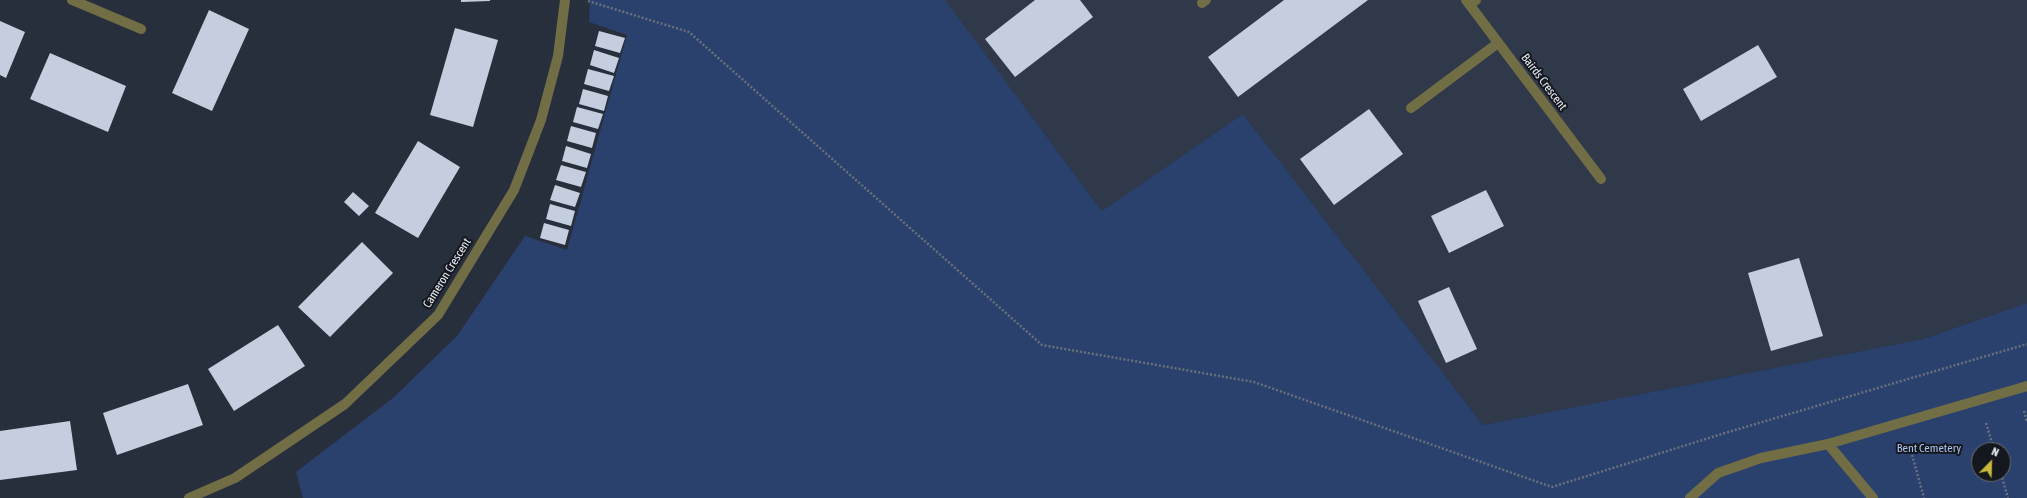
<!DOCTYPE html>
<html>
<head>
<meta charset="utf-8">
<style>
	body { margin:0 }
	#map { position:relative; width:2027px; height:498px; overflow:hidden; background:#282f3c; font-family:"Asap Condensed",sans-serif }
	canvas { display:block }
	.north { position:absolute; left:1971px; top:442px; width:40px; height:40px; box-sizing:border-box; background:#14171d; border:1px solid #686b73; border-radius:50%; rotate:23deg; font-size:11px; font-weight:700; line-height:16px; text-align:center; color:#e6eaf3 }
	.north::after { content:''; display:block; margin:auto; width:14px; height:18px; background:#c9bb3a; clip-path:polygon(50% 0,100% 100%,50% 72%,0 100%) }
</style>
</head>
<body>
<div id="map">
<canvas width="2027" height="498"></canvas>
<div class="north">N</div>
</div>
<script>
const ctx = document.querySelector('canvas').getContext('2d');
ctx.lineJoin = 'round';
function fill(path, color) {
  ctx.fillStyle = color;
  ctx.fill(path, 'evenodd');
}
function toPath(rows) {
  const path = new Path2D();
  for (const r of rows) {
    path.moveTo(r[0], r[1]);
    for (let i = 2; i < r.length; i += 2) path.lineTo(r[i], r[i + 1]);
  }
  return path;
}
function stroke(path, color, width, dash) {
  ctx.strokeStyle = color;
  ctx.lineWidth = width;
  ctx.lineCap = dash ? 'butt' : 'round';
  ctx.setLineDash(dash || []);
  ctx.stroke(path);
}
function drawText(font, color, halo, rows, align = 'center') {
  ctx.font = font + ' "Asap Condensed",sans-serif';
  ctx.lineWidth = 4;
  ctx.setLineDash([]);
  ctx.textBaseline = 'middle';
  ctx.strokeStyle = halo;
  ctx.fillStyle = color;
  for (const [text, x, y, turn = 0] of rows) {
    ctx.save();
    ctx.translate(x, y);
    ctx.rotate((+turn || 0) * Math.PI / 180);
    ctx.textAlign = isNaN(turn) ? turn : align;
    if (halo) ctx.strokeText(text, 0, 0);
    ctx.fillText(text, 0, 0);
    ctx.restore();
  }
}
fill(toPath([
	[945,0,2027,0,2027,303,1923,339,1483,425,1243,114,1102,211]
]), '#2f394a');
fill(toPath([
	[590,0,945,0,1102,211,1243,114,1483,425,1923,339,2027,303,2027,498,303,498,296,472,393,398,457,336,525,236,567,250,627,35,589,22],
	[1979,450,2003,450,2003,474,1979,474]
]), '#2a416d');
fill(toPath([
	[461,0,490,0,490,1,461,2],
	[1035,0,1080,0,1093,17,1015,77,985,39],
	[1284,0,1368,0,1238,97,1208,57],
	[209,10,249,29,212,111,172,93],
	[0,21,25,32,6,78,0,75],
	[455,28,498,40,473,127,430,115],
	[599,31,625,38,620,53,595,46],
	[1758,45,1777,77,1701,121,1683,89],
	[594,50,619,58,614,73,590,65],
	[50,53,126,86,108,132,30,99],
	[588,69,614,76,609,91,584,84],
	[583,89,608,96,604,111,579,104],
	[577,107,603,114,598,129,573,122],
	[1369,109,1403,154,1334,205,1300,159],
	[571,126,596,133,592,148,567,141],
	[418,141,460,167,418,238,375,213],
	[566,146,591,154,587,168,562,161],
	[561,165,586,172,581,187,556,180],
	[555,185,580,193,575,207,550,200],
	[1486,190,1504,226,1449,253,1431,216],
	[353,192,369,206,359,216,344,202],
	[550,204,575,211,571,226,546,219],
	[544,223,569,230,565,245,540,238],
	[362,242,393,273,330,337,298,307],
	[1799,258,1823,336,1771,351,1748,273],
	[1449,287,1477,349,1446,363,1418,301],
	[278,325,305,366,234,411,208,369],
	[188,384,203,425,117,455,103,413],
	[70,421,77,470,0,480,0,431]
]), '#c4cede');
stroke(toPath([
	[588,1,689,32,1042,345,1254,382,1552,487,1725,433,2027,344],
	[2024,411,2027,422],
	[1986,423,1994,450],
	[1911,451,1924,498],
	[2001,474,2008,498]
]), '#6a707c', 2.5, [2, 2]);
stroke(toPath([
	[1202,3,1206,0],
	[1470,5,1476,0],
	[1411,108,1498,43],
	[1828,444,1873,498],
	[1690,498,1718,473,1761,458,1828,444,2027,386]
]), '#716d45', 10);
stroke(toPath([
	[72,0,141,29],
	[1466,0,1601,179],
	[189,498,235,478,345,404,438,315,514,190,541,120,558,56,565,0]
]), '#716d45', 10);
drawText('12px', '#e6eaf3', '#14171d', [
	["Bairds Crescent",1544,82,53],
	["Cameron Crescent",447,273,-58]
]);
drawText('12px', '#aec5ee', '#14171d', [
	["Bent Cemetery",1929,448]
]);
</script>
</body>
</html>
